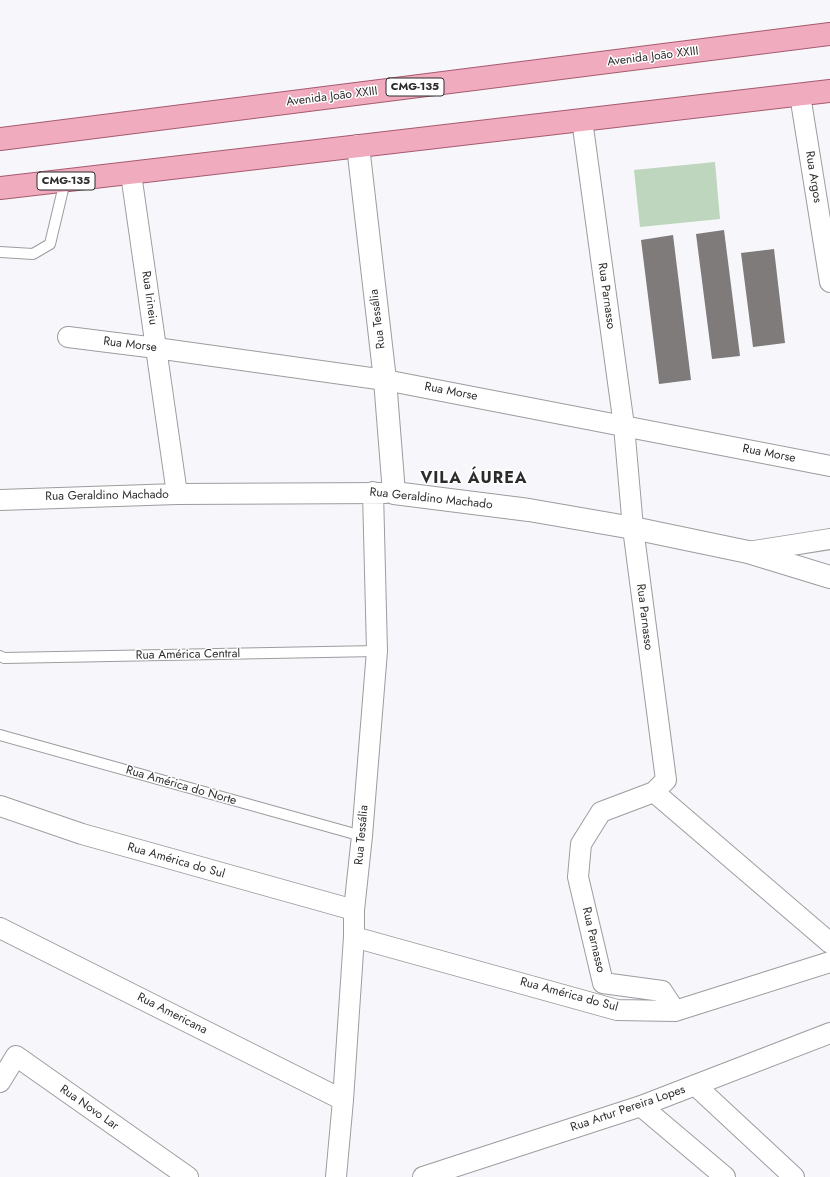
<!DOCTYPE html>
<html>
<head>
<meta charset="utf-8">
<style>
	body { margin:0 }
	canvas { display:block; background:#f7f6fa }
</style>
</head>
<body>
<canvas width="830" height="1177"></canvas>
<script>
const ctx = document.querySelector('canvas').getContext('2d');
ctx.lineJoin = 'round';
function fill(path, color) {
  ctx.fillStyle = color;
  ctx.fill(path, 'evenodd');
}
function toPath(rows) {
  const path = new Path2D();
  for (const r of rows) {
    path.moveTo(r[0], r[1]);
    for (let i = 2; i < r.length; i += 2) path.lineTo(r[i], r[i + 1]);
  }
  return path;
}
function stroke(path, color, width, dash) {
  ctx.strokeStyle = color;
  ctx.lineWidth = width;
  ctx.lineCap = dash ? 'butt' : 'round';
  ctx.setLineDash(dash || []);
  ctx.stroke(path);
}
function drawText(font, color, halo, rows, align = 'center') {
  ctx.font = font + ' Jost,sans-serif';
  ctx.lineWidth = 3;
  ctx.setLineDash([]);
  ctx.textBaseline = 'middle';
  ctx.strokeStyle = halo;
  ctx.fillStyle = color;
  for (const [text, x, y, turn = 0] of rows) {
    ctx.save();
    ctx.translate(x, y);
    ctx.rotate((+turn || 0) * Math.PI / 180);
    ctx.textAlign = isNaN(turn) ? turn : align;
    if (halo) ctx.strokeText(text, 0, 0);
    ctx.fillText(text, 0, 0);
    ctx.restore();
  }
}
fill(toPath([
	[715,162,720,219,640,227,634,170]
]), '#bed6bd');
fill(toPath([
	[724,230,740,356,712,359,696,234],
	[673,235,691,380,659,384,641,240],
	[774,249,785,343,753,347,741,253]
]), '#7e7b7a');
const service = toPath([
	[0,252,33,254,50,244,65,181],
	[0,656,4,658,377,651],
	[0,735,362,836]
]);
const minor = toPath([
	[800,95,830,282],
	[582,120,624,426,633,528,666,780,654,792,601,812,581,844,578,877,603,983,662,991,675,1011],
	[131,174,177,494],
	[68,337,156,348,385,380,830,466],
	[0,500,177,494,386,493],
	[748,552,830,539],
	[654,792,830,943],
	[0,806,82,834,354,910],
	[0,928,343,1100],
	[354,937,617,1010,675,1011,830,962],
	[0,1082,16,1056,188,1177],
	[695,1085,794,1177],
	[641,1106,725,1177],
	[336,1177,343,1100,354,937,354,910,362,836,377,651,373,492],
	[423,1177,641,1106,830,1033]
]);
const tertiary = toPath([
	[358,146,385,380,394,493,529,510,633,528,748,552,830,577]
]);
const primary = toPath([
	[0,139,830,34],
	[0,188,830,91]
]);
stroke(service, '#9d9c9f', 12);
stroke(minor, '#9d9c9f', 22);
stroke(tertiary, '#9d9c9f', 24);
stroke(primary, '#a65a6f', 24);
stroke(service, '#fff', 10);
stroke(minor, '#fff', 20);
stroke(tertiary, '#fff', 22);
stroke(primary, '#f1abbe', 22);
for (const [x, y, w] of [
	[415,87,58],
	[66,181,58]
]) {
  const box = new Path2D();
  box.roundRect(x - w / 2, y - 9, w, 18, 3);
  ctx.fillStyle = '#fff';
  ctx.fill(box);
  stroke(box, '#2c2c2d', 1);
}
drawText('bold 11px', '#2c2c2d', null, [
	["CMG-135",415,87],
	["CMG-135",66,181]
]);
drawText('12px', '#2c2c2d', '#fff', [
	["Avenida João XXIII",653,57,-7],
	["Avenida João XXIII",332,97,-7],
	["Rua Argos",813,177,81],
	["Rua Parnasso",606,296,82],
	["Rua Irineiu",149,298,82],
	["Rua Tessália",378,319,-97],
	["Rua Morse",130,345,7],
	["Rua Morse",451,392,11],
	["Rua Morse",769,454,11],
	["Rua Geraldino Machado",107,496,-1],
	["Rua Geraldino Machado",431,499,6],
	["Rua Parnasso",644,617,83],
	["Rua América Central",188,655,-1],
	["Rua América do Norte",181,786,16],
	["Rua Tessália",362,835,-85],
	["Rua América do Sul",176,861,16],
	["Rua Parnasso",593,940,77],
	["Rua América do Sul",569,995,15],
	["Rua Americana",172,1014,27],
	["Rua Novo Lar",89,1108,35],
	["Rua Artur Pereira Lopes",628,1109,-19]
]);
ctx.letterSpacing = '1px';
drawText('bold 16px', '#2c2c2d', '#fff', [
	["VILA ÁUREA",474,479]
]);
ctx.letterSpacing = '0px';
</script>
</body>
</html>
